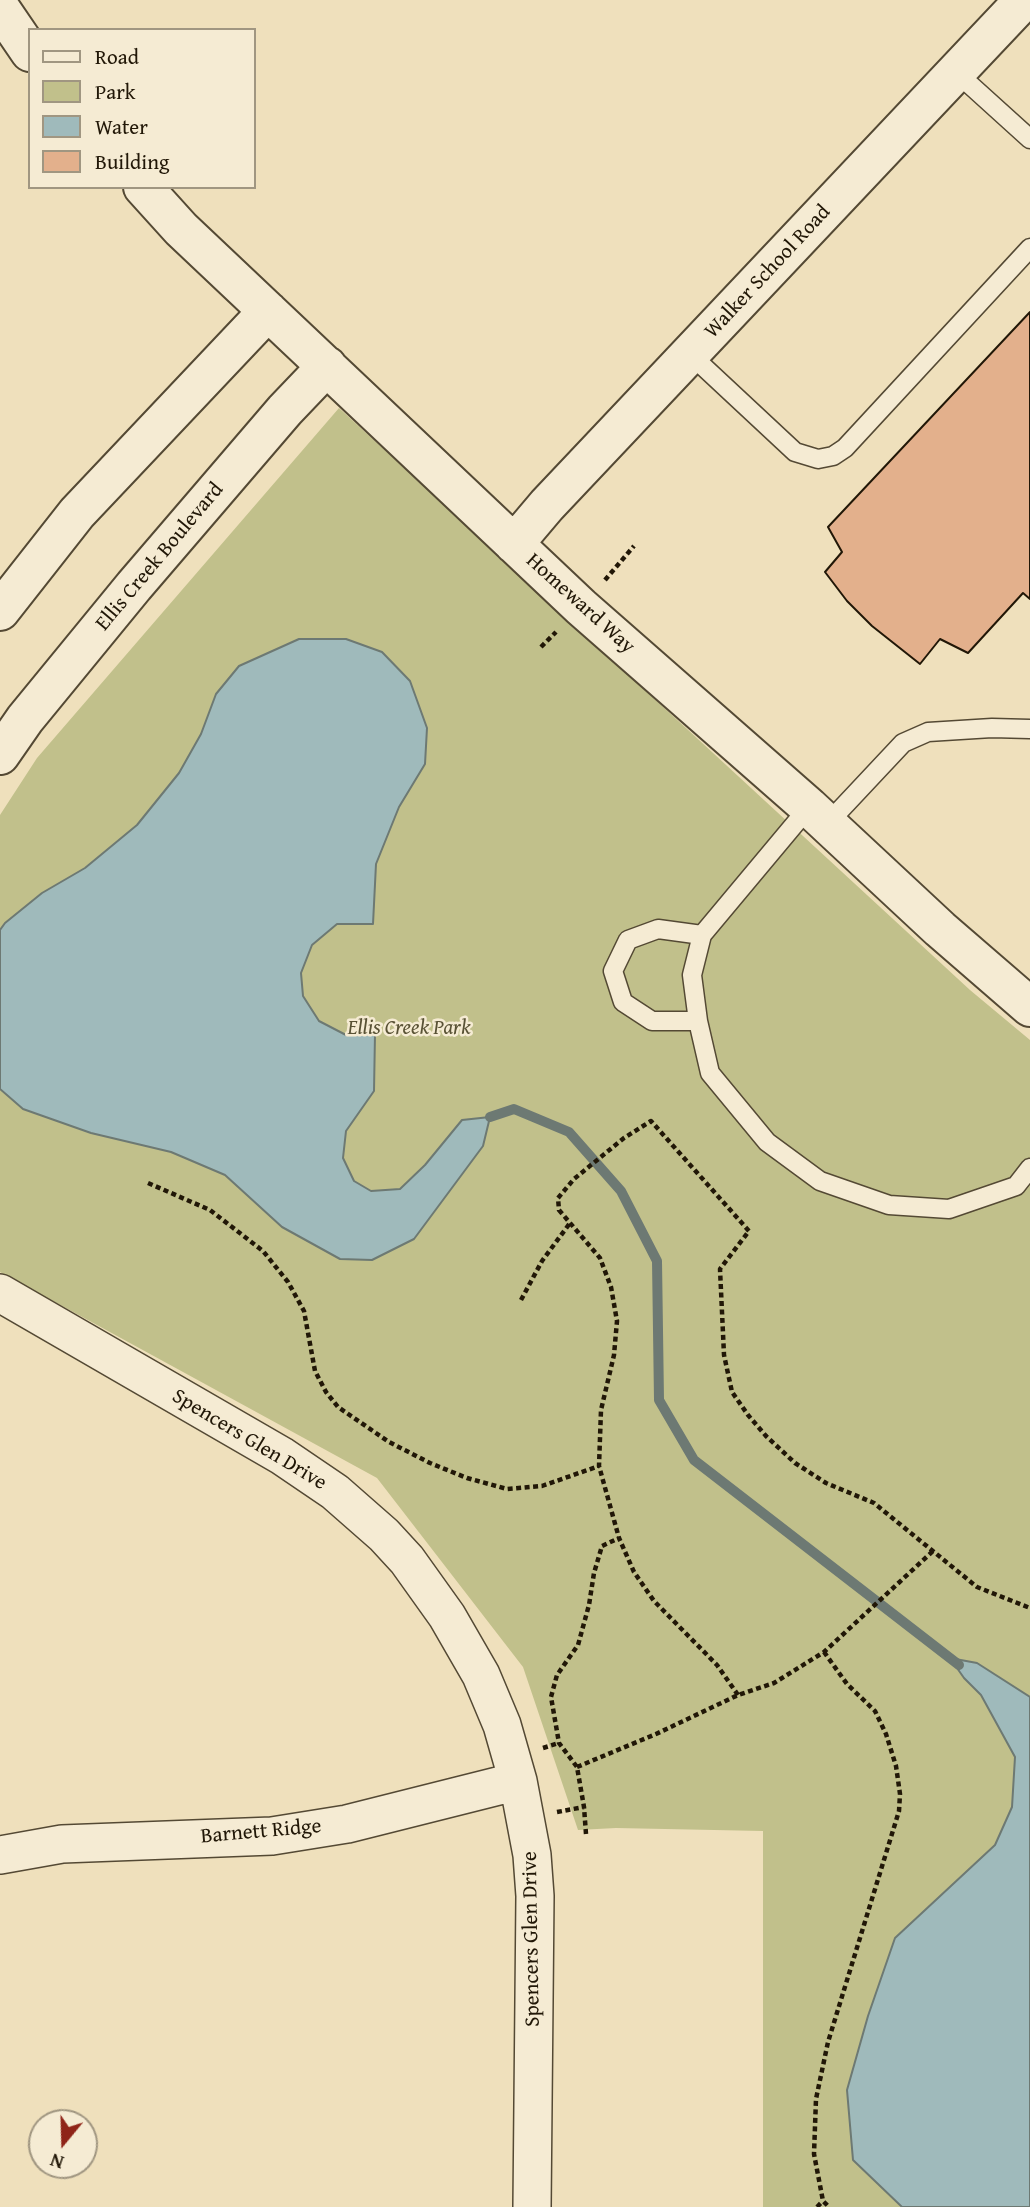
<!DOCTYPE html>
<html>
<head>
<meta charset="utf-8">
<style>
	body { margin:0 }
	#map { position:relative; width:1030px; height:2207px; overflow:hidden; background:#efe0bc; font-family:"Gentium Book Plus",serif }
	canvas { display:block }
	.legend { position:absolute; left:28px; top:28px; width:228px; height:161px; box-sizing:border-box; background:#f5ebd3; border:2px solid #a09681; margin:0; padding:9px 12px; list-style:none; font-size:21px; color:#211707 }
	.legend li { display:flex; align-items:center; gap:14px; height:35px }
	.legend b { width:35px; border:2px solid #a09681 }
	.north { position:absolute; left:28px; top:2109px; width:70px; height:70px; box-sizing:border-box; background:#f5ebd3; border:2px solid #a09681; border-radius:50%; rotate:199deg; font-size:19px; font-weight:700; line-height:28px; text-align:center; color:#211707 }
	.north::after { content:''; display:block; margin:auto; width:24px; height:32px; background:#8f2418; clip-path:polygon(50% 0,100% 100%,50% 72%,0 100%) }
</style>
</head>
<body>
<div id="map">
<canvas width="1030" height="2207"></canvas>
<ul class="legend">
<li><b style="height:9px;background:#f5ebd3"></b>Road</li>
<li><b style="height:19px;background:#c1c08b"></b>Park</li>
<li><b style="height:19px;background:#9fbabb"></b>Water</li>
<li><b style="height:19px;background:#e3b08c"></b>Building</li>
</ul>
<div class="north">N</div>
</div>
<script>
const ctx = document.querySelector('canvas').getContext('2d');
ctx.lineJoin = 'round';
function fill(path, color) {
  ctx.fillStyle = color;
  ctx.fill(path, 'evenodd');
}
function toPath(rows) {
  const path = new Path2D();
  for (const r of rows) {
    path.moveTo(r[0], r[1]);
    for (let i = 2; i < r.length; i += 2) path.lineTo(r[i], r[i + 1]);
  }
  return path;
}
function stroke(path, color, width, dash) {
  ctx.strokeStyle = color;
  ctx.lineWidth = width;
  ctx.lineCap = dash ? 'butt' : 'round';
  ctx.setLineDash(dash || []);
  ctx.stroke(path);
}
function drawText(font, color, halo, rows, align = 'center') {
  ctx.font = font + ' "Gentium Book Plus",serif';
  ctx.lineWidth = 5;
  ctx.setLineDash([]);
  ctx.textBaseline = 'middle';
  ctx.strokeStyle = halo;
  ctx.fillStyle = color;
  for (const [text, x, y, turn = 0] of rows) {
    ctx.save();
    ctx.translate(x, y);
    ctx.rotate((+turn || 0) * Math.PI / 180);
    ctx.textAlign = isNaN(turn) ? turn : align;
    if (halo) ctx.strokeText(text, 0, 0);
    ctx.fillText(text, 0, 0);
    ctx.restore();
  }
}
fill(toPath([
	[339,408,970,990,1030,1040,1030,2207,763,2207,763,1831,616,1828,578,1830,523,1667,377,1478,0,1272,0,815,37,758]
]), '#c1c08b');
const water = toPath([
	[299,639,346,639,382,652,410,681,427,728,425,764,399,807,376,864,373,924,337,924,312,945,301,973,303,996,319,1021,346,1035,375,1034,374,1091,346,1131,343,1158,354,1181,371,1191,400,1189,425,1165,462,1120,490,1117,483,1146,414,1239,372,1260,340,1259,282,1227,225,1175,171,1152,91,1133,23,1109,0,1089,0,930,5,923,42,893,85,868,137,825,179,773,201,734,216,694,239,666,299,639],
	[950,1658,977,1663,1030,1697,1030,2207,902,2207,853,2160,847,2090,868,2016,895,1938,995,1845,1012,1807,1015,1757,981,1695,964,1678,950,1658]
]);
fill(water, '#9fbabb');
stroke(water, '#6d7973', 2);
stroke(toPath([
	[490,1117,514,1109,569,1132,621,1191,657,1261,659,1400,694,1460,959,1665]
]), '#6d7973', 10);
const building = toPath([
	[1030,312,1030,599,1023,593,968,653,940,639,920,664,872,626,847,601,825,572,842,552,828,527,1030,312]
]);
fill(building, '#e3b08c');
stroke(building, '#211707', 2);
const service = toPath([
	[956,72,1030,139],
	[691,355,795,452,818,459,833,456,845,448,1030,248],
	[809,807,702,935,692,975,698,1021,710,1073,767,1142,820,1181,889,1205,949,1209,1016,1186,1030,1168],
	[827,824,903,743,928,732,992,728,1030,729],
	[698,1021,652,1021,623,1002,613,971,628,940,658,929,702,935]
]);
const minor = toPath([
	[0,1293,282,1456,335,1492,384,1535,407,1560,447,1616,481,1675,502,1725,518,1781,532,1855,535,1896,532,2207],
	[0,1855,62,1844,272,1836,347,1824,518,1781]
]);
const tertiary = toPath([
	[0,8,30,52],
	[143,187,181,229,581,607,809,807,940,929,1030,1007],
	[514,544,547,505,1024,0],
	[0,611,77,513,268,311],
	[0,755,25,719,134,586,285,410,327,366]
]);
stroke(service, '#544934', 21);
stroke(minor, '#544934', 40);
stroke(tertiary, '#544934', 42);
stroke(toPath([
	[605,580,634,546],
	[541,647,556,632],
	[148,1183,210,1210,263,1251,288,1282,304,1311,315,1371,326,1392,338,1407,389,1442,430,1463,467,1478,507,1489,542,1486,599,1466],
	[521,1300,542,1261,570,1223],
	[824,1652,847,1684,875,1711,886,1734,896,1766,900,1794,899,1811,828,2042,816,2099,814,2154,823,2201,829,2207],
	[738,1695,717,1665,654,1601,634,1572,619,1538,599,1466,601,1410,614,1355,617,1321,611,1287,600,1258,559,1210,558,1198,574,1179,624,1138,651,1121,749,1231,720,1269,724,1355,732,1392,748,1415,766,1436,795,1463,826,1483,874,1503,977,1587,1030,1608],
	[543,1748,559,1743],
	[577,1767,656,1734,738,1695,774,1683,824,1652,933,1551],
	[557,1812,584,1807],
	[586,1834,584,1807,577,1767,559,1743,551,1697,557,1675,578,1645,589,1605,594,1573,602,1546,619,1538],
	[817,2207,823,2201]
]), '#211707', 4.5, [5, 3.5]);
stroke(service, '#f5ebd3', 18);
stroke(minor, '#f5ebd3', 37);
stroke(tertiary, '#f5ebd3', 38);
drawText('21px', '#211707', '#f5ebd3', [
	["Walker School Road",768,272,-47],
	["Ellis Creek Boulevard",160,557,-50],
	["Homeward Way",580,604,42],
	["Spencers Glen Drive",249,1440,31],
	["Barnett Ridge",261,1832,-5],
	["Spencers Glen Drive",532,1939,-91]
]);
drawText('italic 21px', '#595235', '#f5ebd3', [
	["Ellis Creek Park",409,1029]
]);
</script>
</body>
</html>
